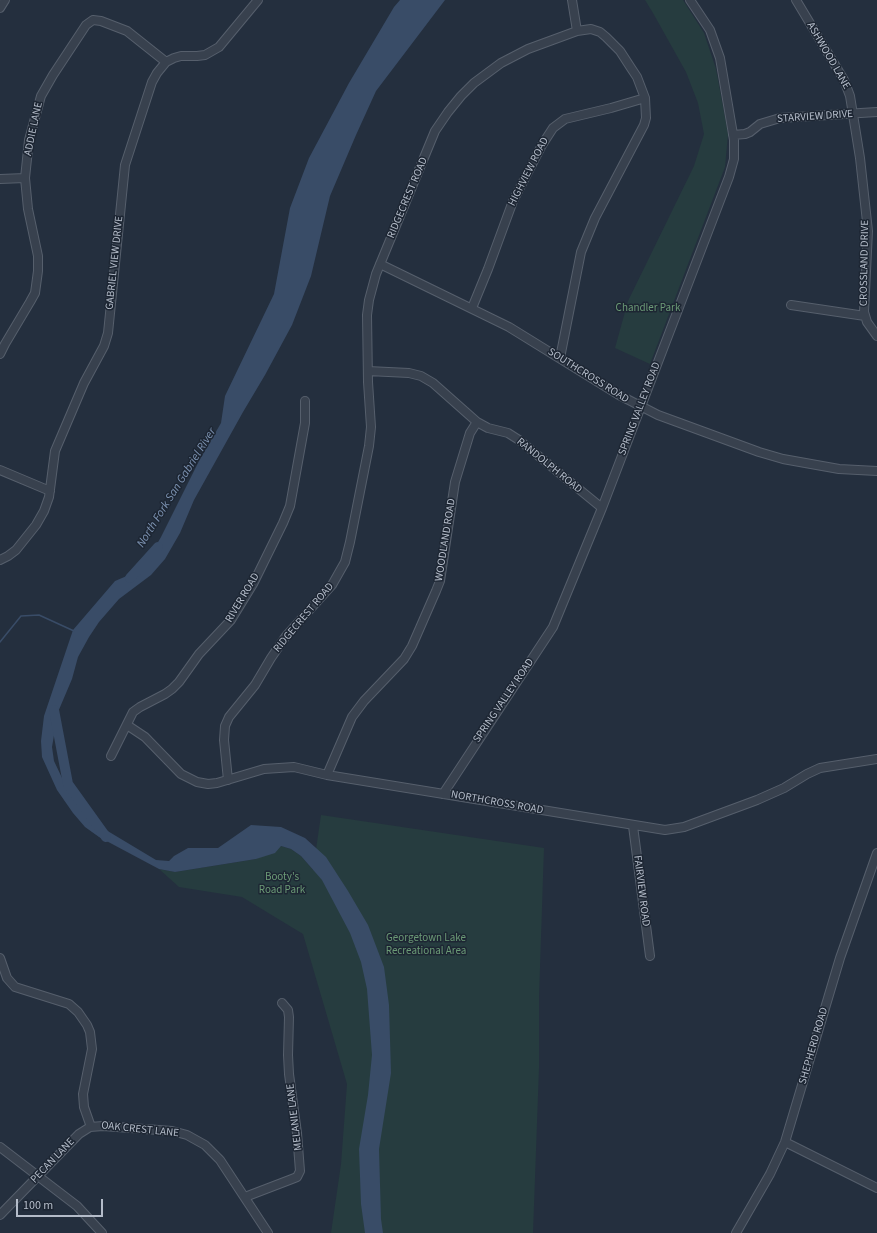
<!DOCTYPE html>
<html>
<head>
<meta charset="utf-8">
<style>
	body { margin:0 }
	#map { position:relative; width:877px; height:1233px; overflow:hidden; background:#242f3e; font-family:"Source Sans 3",sans-serif }
	canvas { display:block }
	.scale { position:absolute; left:16px; top:1199px; width:87px; height:18px; box-sizing:border-box; border:2px solid #b4bcc9; border-top:0; padding-left:5px; font-size:12px; line-height:14px; white-space:nowrap; color:#b4bcc9; -webkit-text-stroke:3px #1d2633; paint-order:stroke }
</style>
</head>
<body>
<div id="map">
<canvas width="877" height="1233"></canvas>
<div class="scale">100 m</div>
</div>
<script>
const ctx = document.querySelector('canvas').getContext('2d');
ctx.lineJoin = 'round';
function fill(path, color) {
  ctx.fillStyle = color;
  ctx.fill(path, 'evenodd');
}
function toPath(rows) {
  const path = new Path2D();
  for (const r of rows) {
    path.moveTo(r[0], r[1]);
    for (let i = 2; i < r.length; i += 2) path.lineTo(r[i], r[i + 1]);
  }
  return path;
}
function stroke(path, color, width, dash) {
  ctx.strokeStyle = color;
  ctx.lineWidth = width;
  ctx.lineCap = dash ? 'butt' : 'round';
  ctx.setLineDash(dash || []);
  ctx.stroke(path);
}
function drawText(font, color, halo, rows, align = 'center') {
  ctx.font = font + ' "Source Sans 3",sans-serif';
  ctx.lineWidth = 3;
  ctx.setLineDash([]);
  ctx.textBaseline = 'middle';
  ctx.strokeStyle = halo;
  ctx.fillStyle = color;
  for (const [text, x, y, turn = 0] of rows) {
    ctx.save();
    ctx.translate(x, y);
    ctx.rotate((+turn || 0) * Math.PI / 180);
    ctx.textAlign = isNaN(turn) ? turn : align;
    if (halo) ctx.strokeText(text, 0, 0);
    ctx.fillText(text, 0, 0);
    ctx.restore();
  }
}
fill(toPath([
	[645,0,683,0,704,33,716,69,728,134,725,167,650,364,615,348,628,301,694,166,704,134,698,103,686,72,653,13],
	[321,815,544,848,539,997,539,1068,533,1233,331,1233,341,1164,347,1084,303,934,242,897,179,887,159,869,175,872,256,859,281,846,291,849,301,856,313,870]
]), '#263c3f');
fill(toPath([
	[400,0,445,0,376,91,356,135,330,196,311,276,292,325,265,375,243,412,194,500,180,533,165,559,151,575,119,599,99,622,89,637,78,657,72,679,58,712,52,747,54,761,63,780,74,799,91,821,156,860,169,861,174,856,188,848,218,848,251,825,281,827,305,838,326,857,348,891,368,925,384,967,389,1005,391,1073,379,1149,381,1219,383,1233,365,1233,361,1204,359,1149,368,1095,372,1055,367,989,361,962,350,933,322,880,301,856,291,849,281,846,275,853,256,859,175,872,159,869,99,837,85,827,73,813,57,790,42,757,41,741,44,716,73,630,115,581,129,575,146,563,161,537,199,461,221,423,225,396,274,294,290,208,309,158,349,83,394,7]
]), '#394c67');
stroke(toPath([
	[0,642,21,616,39,615,74,631]
]), '#394c67', 1.5);
stroke(toPath([
	[130,578,158,547],
	[54,710,68,784,106,837]
]), '#394c67', 10);
const minor = toPath([
	[572,0,577,31],
	[796,0,844,80,850,96,860,158,868,231,864,312,867,322,877,336],
	[0,8,5,0],
	[733,135,745,134,750,132,760,124,780,118,877,112],
	[0,179,25,178],
	[380,264,509,327,619,395,658,415,759,452,783,459,839,469,877,471],
	[791,305,865,316],
	[472,308,488,269,513,201,542,145,553,128,565,119,611,108,645,98],
	[0,354,5,344,30,302,35,293,38,271,38,256,28,209,25,178,29,140,41,96,53,75,86,25,93,20,101,21,127,31,166,62],
	[368,371,409,373,421,376,433,383,477,422,488,428,508,433,519,440,602,508],
	[0,470,50,491],
	[0,560,8,556,16,550,36,525,44,511,49,497,55,451,84,383,104,346,108,333,125,165,152,82,157,73,166,62,174,58,181,56,197,56,205,55,219,47,258,0],
	[127,725,145,737,181,774,197,782,208,784,217,783,264,769,294,767,327,775,665,830,684,827,757,800,784,788,807,774,820,768,877,759],
	[111,756,133,712,140,707,165,694,172,689,179,682,199,654,231,620,253,584,283,523,290,506,305,423,305,401],
	[327,775,352,717,364,701,404,659,412,646,436,591,440,581,455,482,470,433,477,422],
	[228,780,224,740,225,726,229,717,255,685,271,658,286,636,332,585,345,562,350,542,369,446,371,427,368,382,367,315,369,300,376,274,435,131,448,112,461,96,474,83,501,63,528,49,577,31,591,29,600,32,606,37,620,51,631,68,637,77,645,98,646,118,644,125,595,218,581,252,560,358],
	[443,794,553,627,602,508,729,177,734,159,734,140,720,58,710,30,690,0],
	[633,826,650,956],
	[0,958,7,978,15,987,69,1004,78,1012,87,1025,90,1032,92,1049,83,1094,84,1107,91,1127],
	[785,1142,877,1188],
	[0,1147,77,1206,102,1233],
	[245,1197,292,1179,297,1177,300,1171,297,1133,289,1074,288,1055,289,1017,288,1010,282,1003],
	[0,1215,79,1134,90,1127,103,1126,172,1131,187,1135,205,1145,220,1160,268,1233],
	[736,1233,770,1174,785,1142,840,958,877,853]
]);
stroke(minor, '#565f6c', 10);
stroke(minor, '#38414e', 8);
drawText('11px', '#b4bcc9', '#1d2633', [
	["ASHWOOD LANE",828,56,60],
	["STARVIEW DRIVE",815,117,-4],
	["ADDIE LANE",34,129,-78],
	["HIGHVIEW ROAD",529,172,-63],
	["RIDGECREST ROAD",408,198,-67],
	["GABRIEL VIEW DRIVE",115,263,-84],
	["CROSSLAND DRIVE",865,263,-89],
	["SOUTHCROSS ROAD",588,376,32],
	["SPRING VALLEY ROAD",640,409,-69],
	["RANDOLPH ROAD",549,466,39],
	["WOODLAND ROAD",446,540,-81],
	["RIVER ROAD",243,598,-59],
	["RIDGECREST ROAD",304,618,-50],
	["SPRING VALLEY ROAD",504,701,-56],
	["NORTHCROSS ROAD",497,803,10],
	["FAIRVIEW ROAD",641,891,83],
	["SHEPHERD ROAD",814,1046,-74],
	["MELANIE LANE",295,1117,-97],
	["OAK CREST LANE",140,1130,6],
	["PECAN LANE",53,1161,-46]
]);
drawText('11px', '#6b9a76', '#1d2633', [
	["Chandler Park",648,309],
	["Booty's",282,878],
	["Road Park",282,891],
	["Georgetown Lake",426,939],
	["Recreational Area",426,952]
]);
drawText('italic 12px', '#7c92b1', '#1d2633', [
	["North Fork San Gabriel River",177,488,-58]
]);
</script>
</body>
</html>
